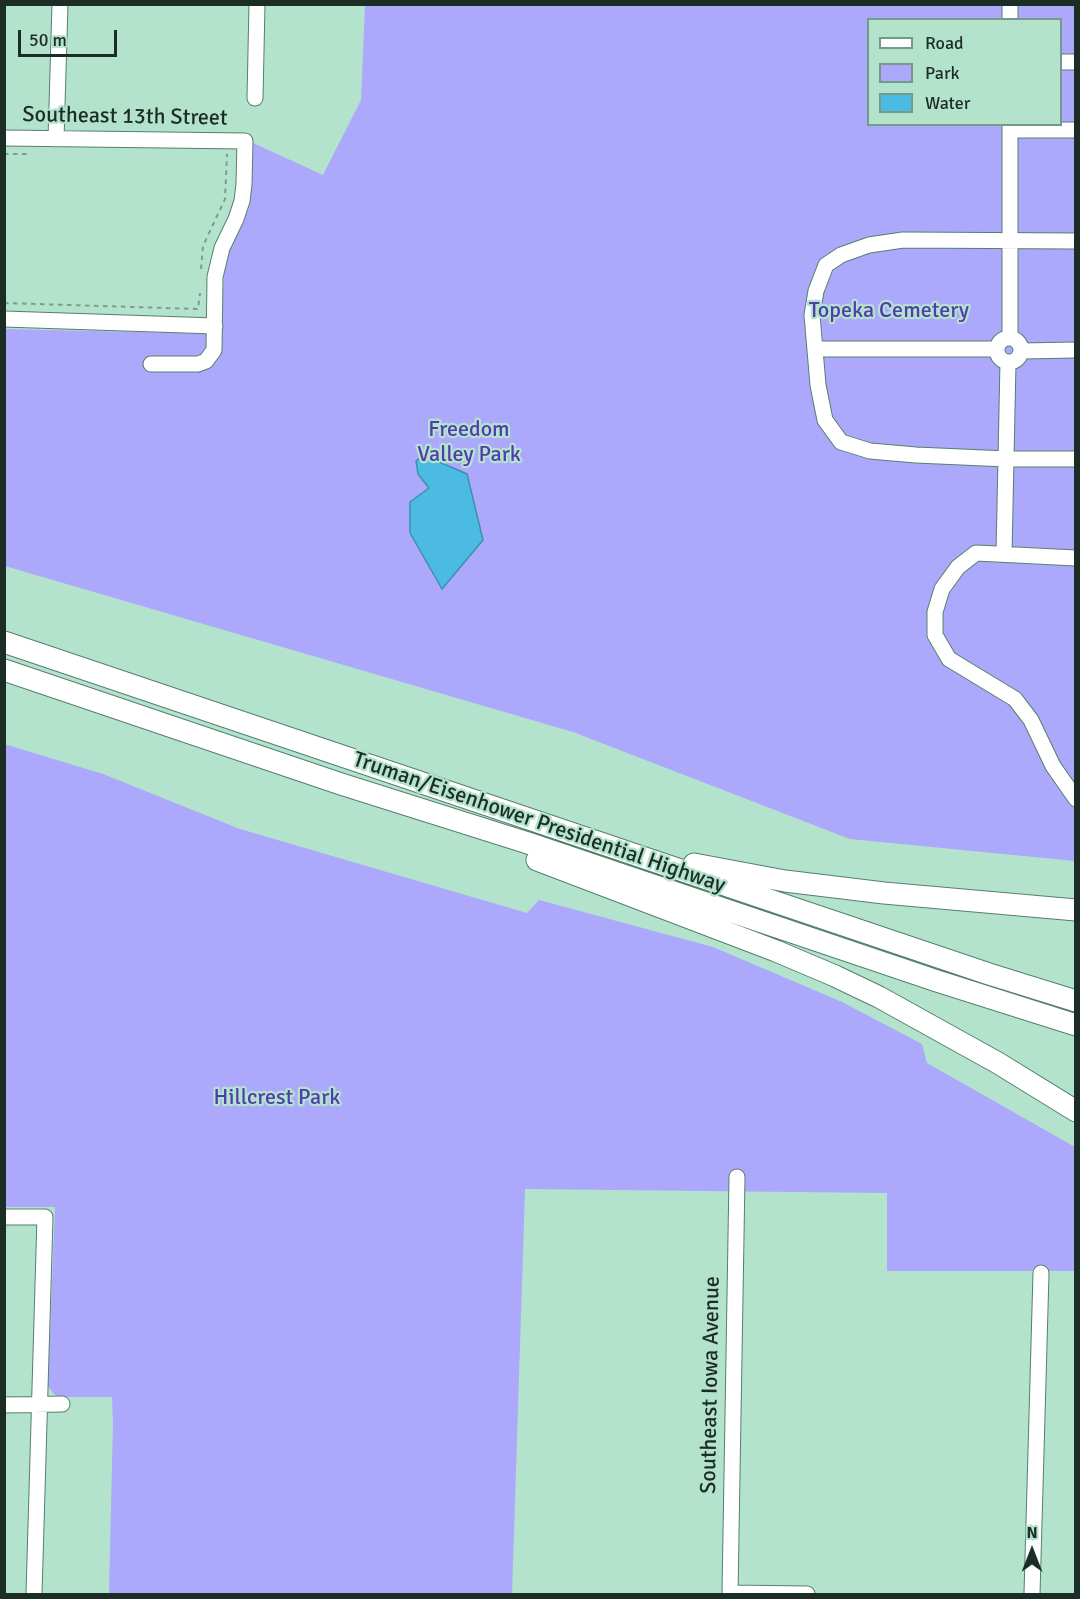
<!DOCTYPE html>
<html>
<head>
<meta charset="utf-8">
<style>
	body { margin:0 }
	#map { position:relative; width:1080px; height:1599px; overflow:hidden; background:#b3e2cd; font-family:Signika,sans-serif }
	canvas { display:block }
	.frame { position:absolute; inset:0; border:6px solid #1b2d25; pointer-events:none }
	.legend { position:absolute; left:867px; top:18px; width:195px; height:108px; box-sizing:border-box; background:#b3e2cd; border:2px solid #769a8a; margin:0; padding:8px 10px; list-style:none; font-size:18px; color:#1b2d25 }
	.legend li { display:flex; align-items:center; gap:12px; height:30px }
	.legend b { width:30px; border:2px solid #769a8a }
	.north { position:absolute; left:1002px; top:1521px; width:60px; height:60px; -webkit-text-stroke:4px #b3e2cd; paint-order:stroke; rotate:0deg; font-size:16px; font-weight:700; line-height:24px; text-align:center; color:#1b2d25 }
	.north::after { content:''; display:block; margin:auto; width:21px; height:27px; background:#1b2d25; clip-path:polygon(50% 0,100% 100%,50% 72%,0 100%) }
	.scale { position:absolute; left:18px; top:30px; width:99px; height:27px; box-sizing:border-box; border:3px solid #1b2d25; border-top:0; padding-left:8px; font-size:18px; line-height:21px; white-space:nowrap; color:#1b2d25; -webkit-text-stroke:4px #b3e2cd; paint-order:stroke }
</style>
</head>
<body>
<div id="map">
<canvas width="1080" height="1599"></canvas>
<div class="frame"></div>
<ul class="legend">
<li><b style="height:8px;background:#fff"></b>Road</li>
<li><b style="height:16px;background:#aca8fb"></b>Park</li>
<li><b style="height:16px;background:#4cbbe3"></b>Water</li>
</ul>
<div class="north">N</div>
<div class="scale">50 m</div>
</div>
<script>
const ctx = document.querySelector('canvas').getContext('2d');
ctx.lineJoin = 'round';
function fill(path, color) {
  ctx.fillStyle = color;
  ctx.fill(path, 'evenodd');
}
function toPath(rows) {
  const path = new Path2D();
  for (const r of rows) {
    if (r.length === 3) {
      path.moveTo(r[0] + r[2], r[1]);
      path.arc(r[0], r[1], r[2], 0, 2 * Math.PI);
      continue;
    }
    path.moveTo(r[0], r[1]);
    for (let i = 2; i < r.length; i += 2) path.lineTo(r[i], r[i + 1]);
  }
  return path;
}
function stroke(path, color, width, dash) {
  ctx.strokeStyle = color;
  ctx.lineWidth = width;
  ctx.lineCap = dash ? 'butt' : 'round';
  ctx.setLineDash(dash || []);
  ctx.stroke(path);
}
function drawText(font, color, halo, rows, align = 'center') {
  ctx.font = font + ' Signika,sans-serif';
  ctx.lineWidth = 4.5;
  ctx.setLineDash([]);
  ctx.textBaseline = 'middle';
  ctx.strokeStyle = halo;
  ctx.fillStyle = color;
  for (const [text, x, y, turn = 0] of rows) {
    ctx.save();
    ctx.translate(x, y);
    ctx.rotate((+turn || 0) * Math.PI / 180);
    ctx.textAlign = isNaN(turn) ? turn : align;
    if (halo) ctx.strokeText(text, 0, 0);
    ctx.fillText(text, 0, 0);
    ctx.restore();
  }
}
fill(toPath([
	[365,5,1075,5,1075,861,850,839,573,732,5,566,4,329,221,334,224,272,230,248,250,206,253,143,323,175,361,100],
	[868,20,1060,20,1060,124,868,124],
	[4,744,103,774,240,829,527,913,539,900,713,947,842,1002,922,1044,927,1063,1075,1147,1075,1271,887,1271,887,1193,525,1189,512,1594,109,1594,113,1423,112,1397,58,1397,53,1393,48,1386,55,1207,5,1207]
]), '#aca8fb');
const water = toPath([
	[423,455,467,474,483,540,442,589,410,533,410,502,429,488,418,474,416,461,423,455]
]);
fill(water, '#4cbbe3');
stroke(water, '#3d90aa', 1.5);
const minor = toPath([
	[1010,20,1010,4],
	[1060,62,1076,62],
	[255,98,257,4],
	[1010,124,1010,338],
	[1010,130,1076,130],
	[4,138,245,141,244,184,242,201,236,219,222,248,215,277,214,350,206,361,198,364,151,364],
	[56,139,60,4],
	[1076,241,903,240,869,245,841,255,826,265,816,291,812,315,818,385,825,420,841,442,870,451,916,455,1007,459,1076,459],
	[4,319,215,326],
	[1009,350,12],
	[815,349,997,349],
	[1021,351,1076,350],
	[1004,554,1008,362],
	[1076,558,976,553,958,567,942,589,935,612,935,635,949,659,1015,699,1031,720,1053,766,1076,799],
	[4,1217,45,1217,34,1594],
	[4,1405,62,1404],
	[730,1593,807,1594],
	[730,1594,737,1177],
	[1032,1594,1041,1273]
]);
const highway = toPath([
	[4,642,989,974,1076,1001],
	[4,670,341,784,531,844,937,981,1076,1025],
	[537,860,776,951,835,976,879,997,998,1063,1076,1111],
	[694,864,785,881,884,893,1076,910]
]);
stroke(minor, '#54806d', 17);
stroke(highway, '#54806d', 23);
stroke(toPath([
	[4,154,30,154],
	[201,269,203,246,225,199,227,154],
	[4,303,198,309,200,293]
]), '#7a9e8e', 2, [4.5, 4.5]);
stroke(minor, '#fff', 15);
stroke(highway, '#fff', 21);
drawText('22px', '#1b2d25', '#b3e2cd', [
	["Southeast 13th Street",125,117,1],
	["Truman/Eisenhower Presidential Highway",539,823,19],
	["Southeast Iowa Avenue",711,1385,-89]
]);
drawText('22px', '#513cae', '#b3e2cd', [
	["Topeka Cemetery",889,311],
	["Freedom",469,430],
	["Valley Park",469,455],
	["Hillcrest Park",277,1098]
]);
</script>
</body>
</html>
